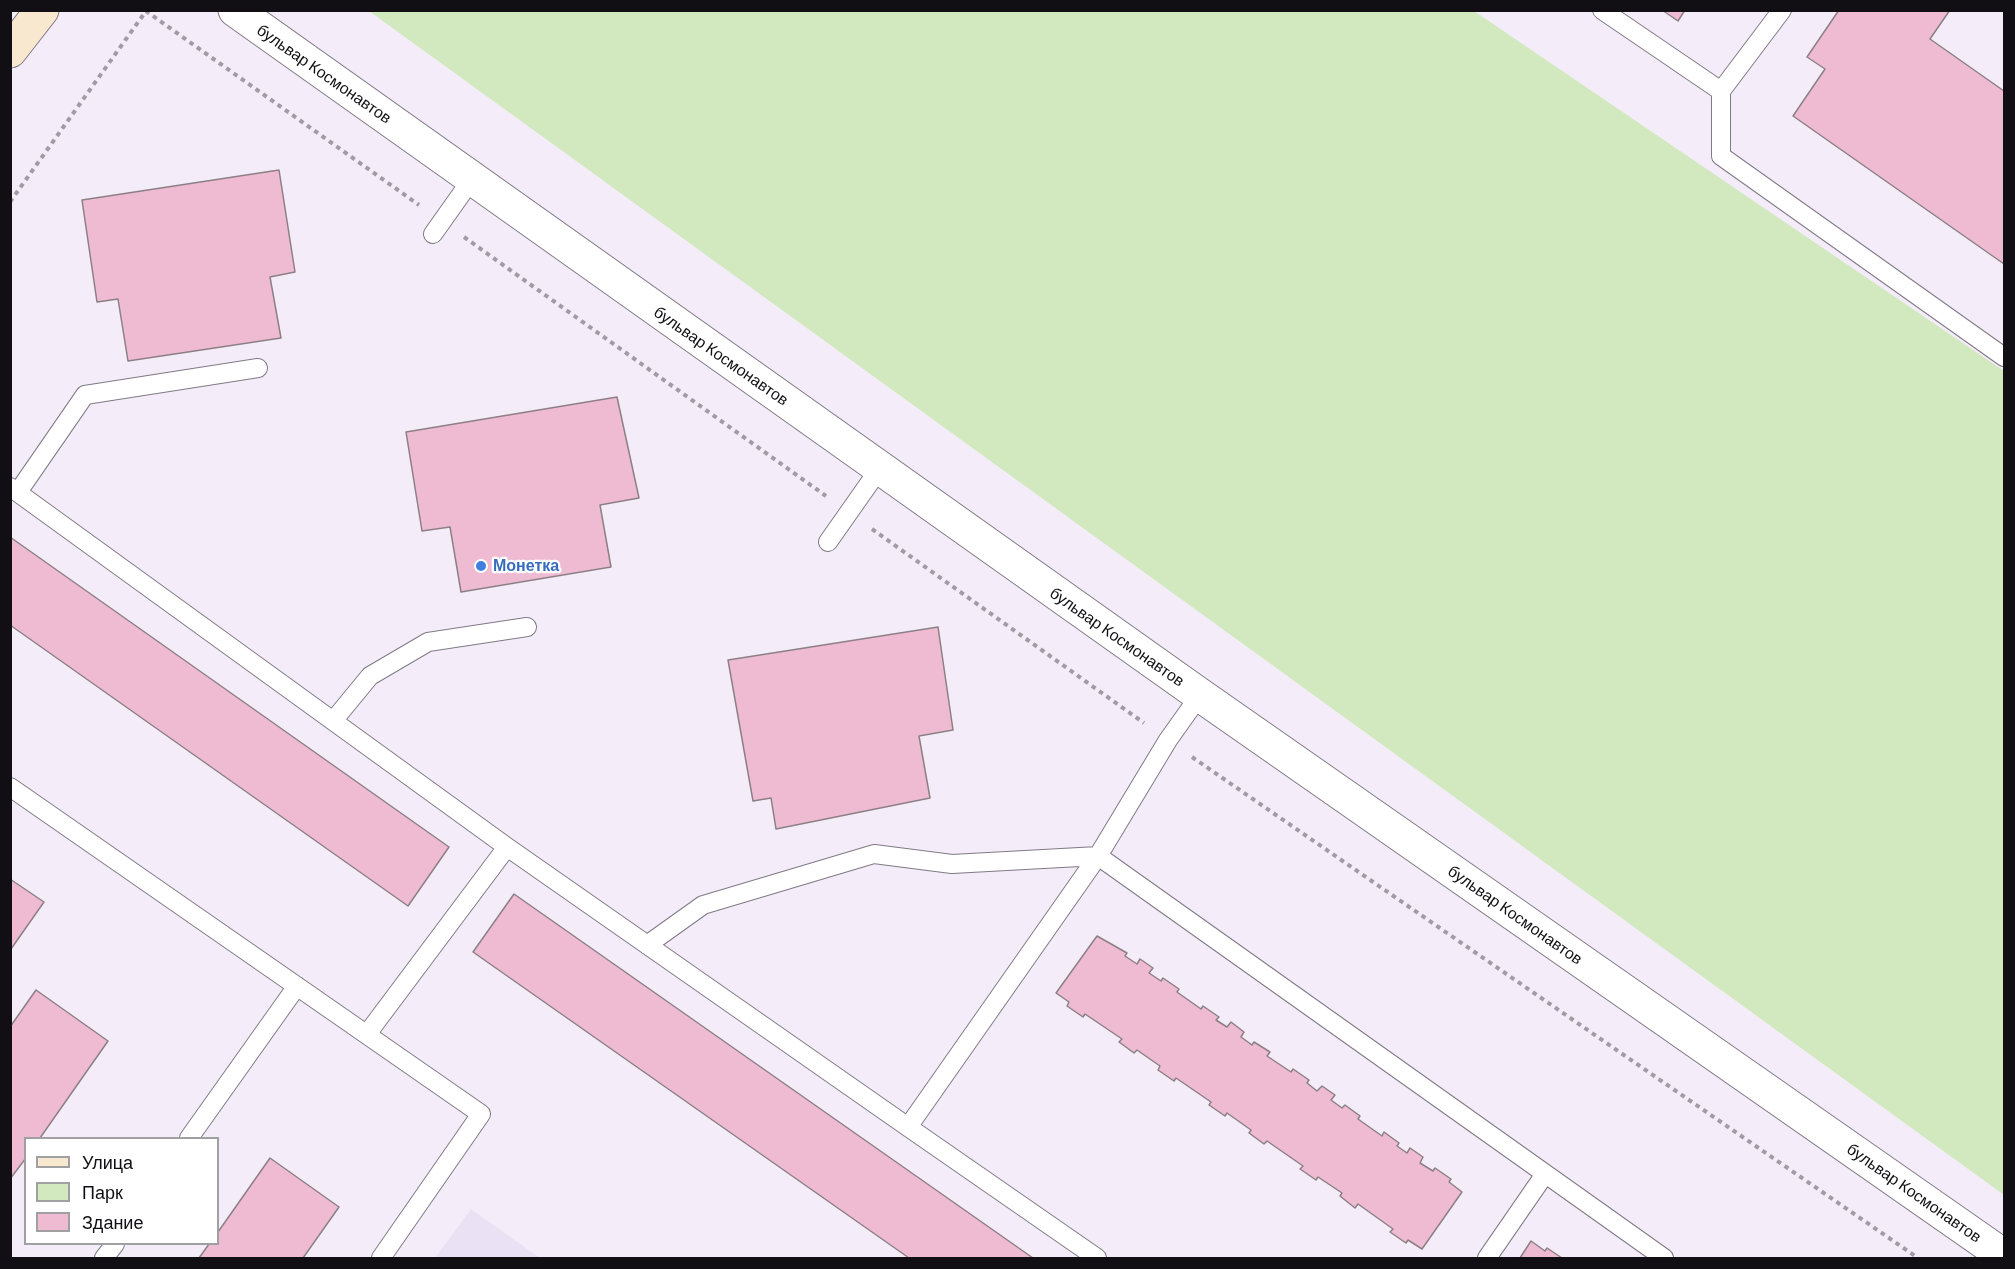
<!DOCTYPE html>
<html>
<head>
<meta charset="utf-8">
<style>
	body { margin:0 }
	#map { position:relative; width:2015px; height:1269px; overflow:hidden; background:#f4edf9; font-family:Barlow,sans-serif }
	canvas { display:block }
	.frame { position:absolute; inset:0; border:12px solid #110f13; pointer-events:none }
	.legend { position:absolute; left:24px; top:1137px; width:195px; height:108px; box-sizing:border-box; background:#fff; border:2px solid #a09fa1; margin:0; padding:8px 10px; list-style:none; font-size:18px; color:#110f13 }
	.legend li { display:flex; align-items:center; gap:12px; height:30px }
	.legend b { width:30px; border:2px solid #a09fa1 }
</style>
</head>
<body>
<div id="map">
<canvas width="2015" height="1269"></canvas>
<div class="frame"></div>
<ul class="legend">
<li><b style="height:8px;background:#f9e8d0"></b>Улица</li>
<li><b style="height:16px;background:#d2e9bf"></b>Парк</li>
<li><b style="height:16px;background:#efbbd2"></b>Здание</li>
</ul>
</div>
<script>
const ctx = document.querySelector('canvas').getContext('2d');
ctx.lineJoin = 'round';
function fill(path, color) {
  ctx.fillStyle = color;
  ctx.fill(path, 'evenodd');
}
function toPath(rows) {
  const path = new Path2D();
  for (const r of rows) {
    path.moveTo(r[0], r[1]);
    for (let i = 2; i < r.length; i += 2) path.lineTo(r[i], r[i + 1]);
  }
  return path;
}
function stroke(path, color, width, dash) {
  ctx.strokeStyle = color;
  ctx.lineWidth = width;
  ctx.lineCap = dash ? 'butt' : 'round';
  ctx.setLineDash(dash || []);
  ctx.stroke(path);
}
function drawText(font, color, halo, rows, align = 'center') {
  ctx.font = font + ' Barlow,sans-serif';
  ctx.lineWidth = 4.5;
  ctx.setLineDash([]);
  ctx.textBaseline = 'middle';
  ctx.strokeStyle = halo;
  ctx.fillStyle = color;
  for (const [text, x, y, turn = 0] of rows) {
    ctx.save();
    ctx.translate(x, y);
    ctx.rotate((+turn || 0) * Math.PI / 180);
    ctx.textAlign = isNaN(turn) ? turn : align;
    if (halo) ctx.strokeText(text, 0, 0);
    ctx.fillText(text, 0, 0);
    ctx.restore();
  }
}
fill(toPath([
	[471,1209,540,1258,435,1258]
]), '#ebe1f4');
fill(toPath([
	[369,11,1474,11,2004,371,2004,1195]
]), '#d2e9bf');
const building = toPath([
	[1662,10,1685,10,1678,21,1662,10],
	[1839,10,1950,10,1930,39,2004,91,2004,264,1793,116,1825,69,1807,57,1839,10],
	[279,170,295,272,270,277,281,338,128,361,118,299,97,302,82,200,279,170],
	[617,397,639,498,600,505,611,567,461,592,450,527,422,531,406,432,617,397],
	[10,537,449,847,408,906,10,625,10,537],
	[938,627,953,730,919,736,930,798,776,829,771,798,753,801,728,660,938,627],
	[10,879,44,902,11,949,10,949,10,879],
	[514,894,1033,1258,909,1258,473,952,514,894],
	[1097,936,1127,953,1125,956,1137,964,1140,959,1153,968,1149,973,1161,981,1163,978,1179,989,1177,992,1201,1009,1203,1006,1219,1017,1216,1020,1227,1027,1231,1022,1244,1032,1241,1037,1252,1045,1254,1042,1270,1052,1267,1056,1291,1072,1293,1069,1309,1080,1307,1083,1317,1091,1322,1086,1335,1095,1331,1100,1342,1108,1345,1105,1360,1116,1358,1119,1382,1136,1384,1132,1399,1143,1397,1146,1407,1153,1410,1148,1423,1157,1420,1163,1433,1171,1435,1168,1451,1179,1449,1182,1462,1192,1422,1249,1408,1240,1406,1243,1390,1232,1393,1229,1358,1204,1355,1208,1340,1196,1342,1193,1318,1177,1316,1180,1300,1169,1303,1166,1267,1141,1264,1144,1249,1133,1251,1130,1227,1113,1225,1116,1209,1105,1211,1102,1176,1078,1174,1081,1158,1070,1160,1066,1137,1050,1134,1053,1119,1042,1122,1039,1085,1014,1083,1017,1067,1006,1069,1002,1056,993,1097,936],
	[36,990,108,1041,40,1138,26,1138,26,1158,10,1179,10,1027,36,990],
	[270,1158,339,1207,303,1258,199,1258,209,1244,218,1244,218,1232,270,1158],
	[1531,1241,1545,1251,1547,1248,1562,1258,1520,1258,1531,1241]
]);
fill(building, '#efbbd2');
stroke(building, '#8c8085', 1.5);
const service = toPath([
	[1602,10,1721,91,1721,156,2004,357],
	[1721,91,1782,10],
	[433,234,472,179],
	[10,487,507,847,908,1127],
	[18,492,85,395,258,368],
	[828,542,880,468],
	[1200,695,1168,740,1098,856,1664,1258],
	[333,721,370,676,428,642,527,627],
	[10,787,481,1114,381,1258],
	[647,945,703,905,874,854,952,864,1098,856,908,1127,1097,1258],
	[367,1034,507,847],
	[189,1138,297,986],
	[104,1258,115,1244],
	[1487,1258,1545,1174]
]);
const tertiary = toPath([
	[235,10,1200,695,2004,1256]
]);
const secondary = toPath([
	[10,51,42,10]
]);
stroke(service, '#807a85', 20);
stroke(tertiary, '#807a85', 35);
stroke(secondary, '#807a85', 35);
stroke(toPath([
	[10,202,146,11,419,205],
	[464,237,826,496],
	[872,529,1144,723],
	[1192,757,1918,1258]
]), '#a19ba5', 4, [4.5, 4.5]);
stroke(service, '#fff', 18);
stroke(tertiary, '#fff', 33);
stroke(secondary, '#f9e8d0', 33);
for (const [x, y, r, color] of [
	[481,566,6,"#3f7fe0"]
]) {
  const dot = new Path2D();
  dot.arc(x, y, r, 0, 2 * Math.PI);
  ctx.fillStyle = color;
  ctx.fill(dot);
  stroke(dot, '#fff', 2);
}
drawText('16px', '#110f13', '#fff', [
	["бульвар Космонавтов",324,74,35],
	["бульвар Космонавтов",721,356,35],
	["бульвар Космонавтов",1117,637,35],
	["бульвар Космонавтов",1515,915,35],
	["бульвар Космонавтов",1914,1193,35]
]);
drawText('bold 16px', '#366cbe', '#fff', [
	["Монетка",493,566]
], 'left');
</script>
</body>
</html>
